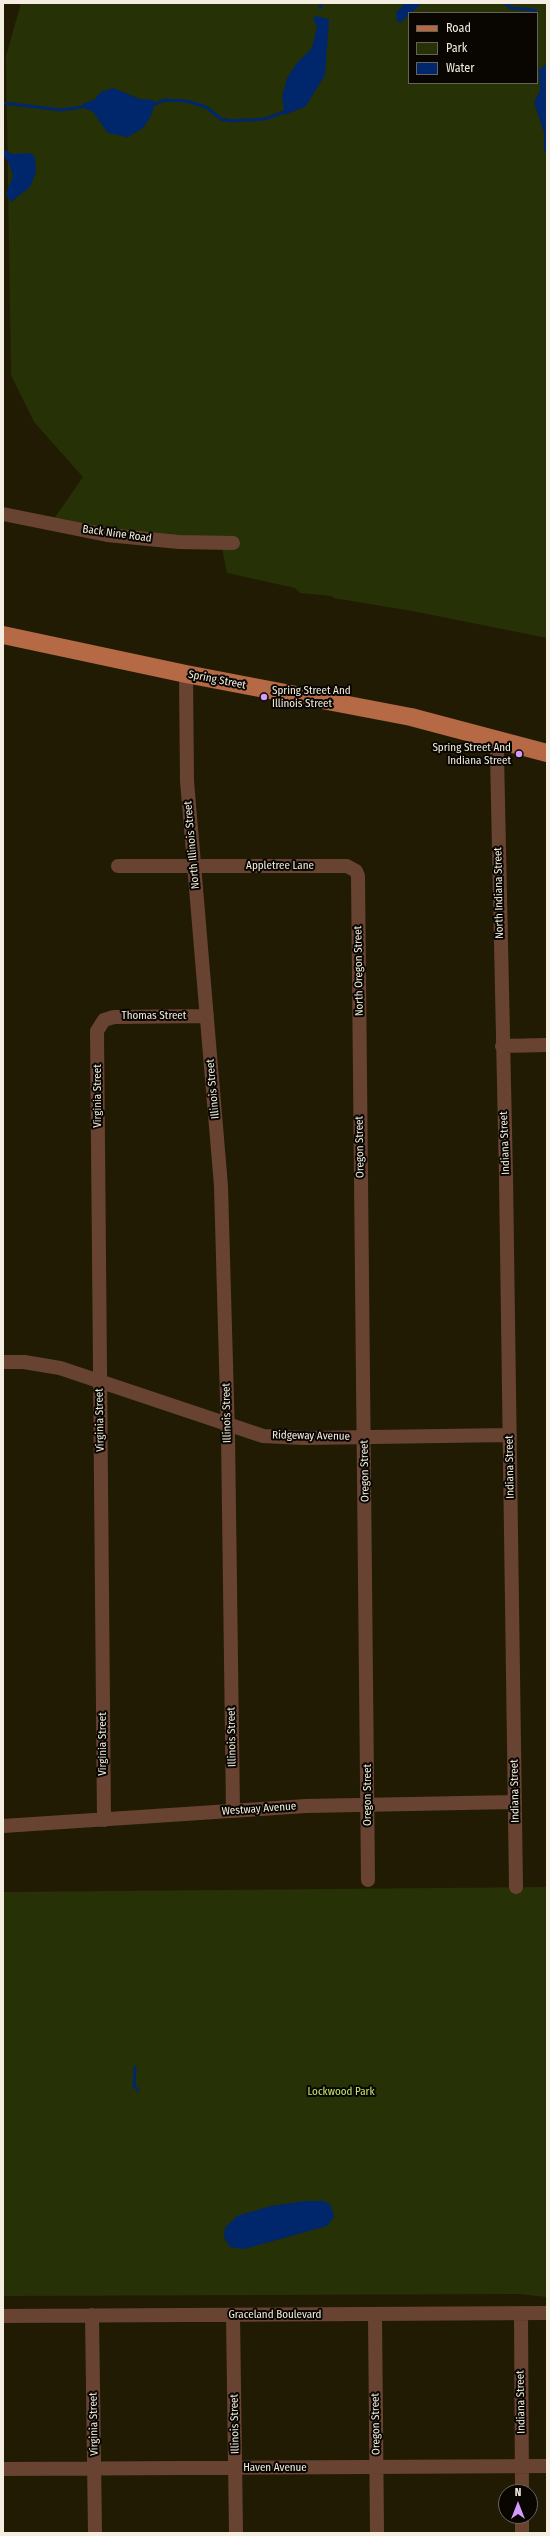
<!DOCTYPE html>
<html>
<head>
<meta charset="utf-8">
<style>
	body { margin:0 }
	#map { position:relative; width:550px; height:2536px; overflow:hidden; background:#221b04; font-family:"Fira Sans Condensed",sans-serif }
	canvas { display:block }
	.frame { position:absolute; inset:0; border:4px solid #f3eee0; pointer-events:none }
	.legend { position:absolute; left:408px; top:12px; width:130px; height:72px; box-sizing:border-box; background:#090601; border:1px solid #67635a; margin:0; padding:5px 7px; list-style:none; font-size:12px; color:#f3eee0 }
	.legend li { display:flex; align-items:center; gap:8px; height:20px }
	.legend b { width:20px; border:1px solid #67635a }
	.north { position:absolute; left:498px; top:2484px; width:40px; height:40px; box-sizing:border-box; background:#090601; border:1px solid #67635a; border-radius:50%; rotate:0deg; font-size:11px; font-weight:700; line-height:16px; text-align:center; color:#f3eee0 }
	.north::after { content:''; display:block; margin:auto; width:14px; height:18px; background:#d39cfc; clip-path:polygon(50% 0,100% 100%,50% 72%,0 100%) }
</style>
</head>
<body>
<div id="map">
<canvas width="550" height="2536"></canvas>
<div class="frame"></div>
<ul class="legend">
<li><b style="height:5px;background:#b56945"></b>Road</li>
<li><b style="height:11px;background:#263105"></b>Park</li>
<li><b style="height:11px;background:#00266c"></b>Water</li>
</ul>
<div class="north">N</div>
</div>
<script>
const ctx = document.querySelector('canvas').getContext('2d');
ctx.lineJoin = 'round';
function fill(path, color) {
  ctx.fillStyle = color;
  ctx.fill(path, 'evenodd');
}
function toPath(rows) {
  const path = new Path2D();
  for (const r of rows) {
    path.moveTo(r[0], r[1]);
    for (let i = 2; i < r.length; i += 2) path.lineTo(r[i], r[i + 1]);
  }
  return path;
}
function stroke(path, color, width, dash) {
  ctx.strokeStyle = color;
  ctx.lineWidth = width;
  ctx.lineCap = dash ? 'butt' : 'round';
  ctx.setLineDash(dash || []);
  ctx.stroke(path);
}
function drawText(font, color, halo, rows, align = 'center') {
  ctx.font = font + ' "Fira Sans Condensed",sans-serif';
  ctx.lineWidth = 4;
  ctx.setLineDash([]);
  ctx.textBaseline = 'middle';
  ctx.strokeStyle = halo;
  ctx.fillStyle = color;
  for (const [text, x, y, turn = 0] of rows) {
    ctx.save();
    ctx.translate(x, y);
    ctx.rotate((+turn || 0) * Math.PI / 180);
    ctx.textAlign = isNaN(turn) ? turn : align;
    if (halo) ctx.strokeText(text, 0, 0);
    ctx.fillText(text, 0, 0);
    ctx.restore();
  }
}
fill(toPath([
	[21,3,547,3,547,638,412,611,333,598,332,596,300,593,295,588,227,573,221,544,51,523,83,477,34,422,11,375,6,56],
	[409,13,537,13,537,83,409,83],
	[547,1887,547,2297,519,2294,3,2296,3,1892]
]), '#263105');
fill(toPath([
	[406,3,422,3,400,23,397,21,396,12],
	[315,16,329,19,325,75,306,106,285,115,282,97,287,78,297,63,312,48,317,26,313,19],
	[547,64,547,154,544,151,544,132,534,102,540,91,539,74,542,67],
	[113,88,140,99,153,100,155,104,150,118,143,128,128,137,108,133,93,112,82,107,84,103,94,100,101,92],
	[3,149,12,154,30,153,35,157,36,172,30,187,11,202,6,194,13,176,9,163,3,155],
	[305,2201,325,2201,331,2206,334,2217,327,2226,244,2249,230,2247,224,2237,225,2228,237,2216,271,2206]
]), '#00266c');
stroke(toPath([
	[505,3,511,8,533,10,537,13],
	[320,8,321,3],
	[537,69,539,70],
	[3,103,61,110,82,107],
	[155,104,165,100,186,101,206,107,221,119,232,121,265,119,284,112],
	[135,2067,134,2086,138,2090]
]), '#00266c', 3);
stroke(toPath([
	[3,514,107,535,179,542,233,543],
	[186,674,187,781,221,1186,228,1435,233,1811],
	[498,740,497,755,506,1177,516,1887],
	[118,866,347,866,356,871,358,876,368,1880],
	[502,1046,547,1045],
	[3,1362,24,1362,60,1368,263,1436,304,1438,510,1435],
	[104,1820,97,1031,104,1020,114,1017,207,1016],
	[3,1826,306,1806,515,1802],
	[521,2313,522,2492],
	[375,2314,377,2533],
	[92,2315,95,2533],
	[233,2315,236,2533],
	[3,2316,547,2313],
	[3,2469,547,2466],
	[522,2516,522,2533]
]), '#684332', 14);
stroke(toPath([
	[3,635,186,674,411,717,547,753]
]), '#b56945', 18);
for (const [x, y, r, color] of [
	[264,697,4,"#d39cfc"],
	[519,754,4,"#d39cfc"]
]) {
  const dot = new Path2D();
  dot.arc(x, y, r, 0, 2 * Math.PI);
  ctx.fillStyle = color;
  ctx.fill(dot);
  stroke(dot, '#090601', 1.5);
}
drawText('11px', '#f3eee0', '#090601', [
	["Back Nine Road",117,534,8],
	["Spring Street",217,680,11],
	["North Illinois Street",192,845,-95],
	["Appletree Lane",280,866],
	["North Indiana Street",499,893,-91],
	["North Oregon Street",359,971,-91],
	["Thomas Street",154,1016],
	["Illinois Street",213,1089,-95],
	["Virginia Street",98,1096,-90],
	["Indiana Street",505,1143,-92],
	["Oregon Street",360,1147,-91],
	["Illinois Street",227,1413,-91],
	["Virginia Street",100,1420,-91],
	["Ridgeway Avenue",311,1436,1],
	["Indiana Street",510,1467,-91],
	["Oregon Street",365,1471,-91],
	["Illinois Street",232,1737,-91],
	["Virginia Street",103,1744,-90],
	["Indiana Street",515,1791,-91],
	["Oregon Street",368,1795,-90],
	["Westway Avenue",259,1809,-4],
	["Graceland Boulevard",275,2315],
	["Indiana Street",521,2402,-91],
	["Virginia Street",94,2424,-91],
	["Illinois Street",235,2424,-91],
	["Oregon Street",376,2424,-91],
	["Haven Avenue",275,2468]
]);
drawText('11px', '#f3eee0', '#090601', [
	["Spring Street And",272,691],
	["Illinois Street",272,704],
	["Spring Street And",511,748,"right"],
	["Indiana Street",511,761,"right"]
], 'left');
drawText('11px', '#c4e869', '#090601', [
	["Lockwood Park",341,2092]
]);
</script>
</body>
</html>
